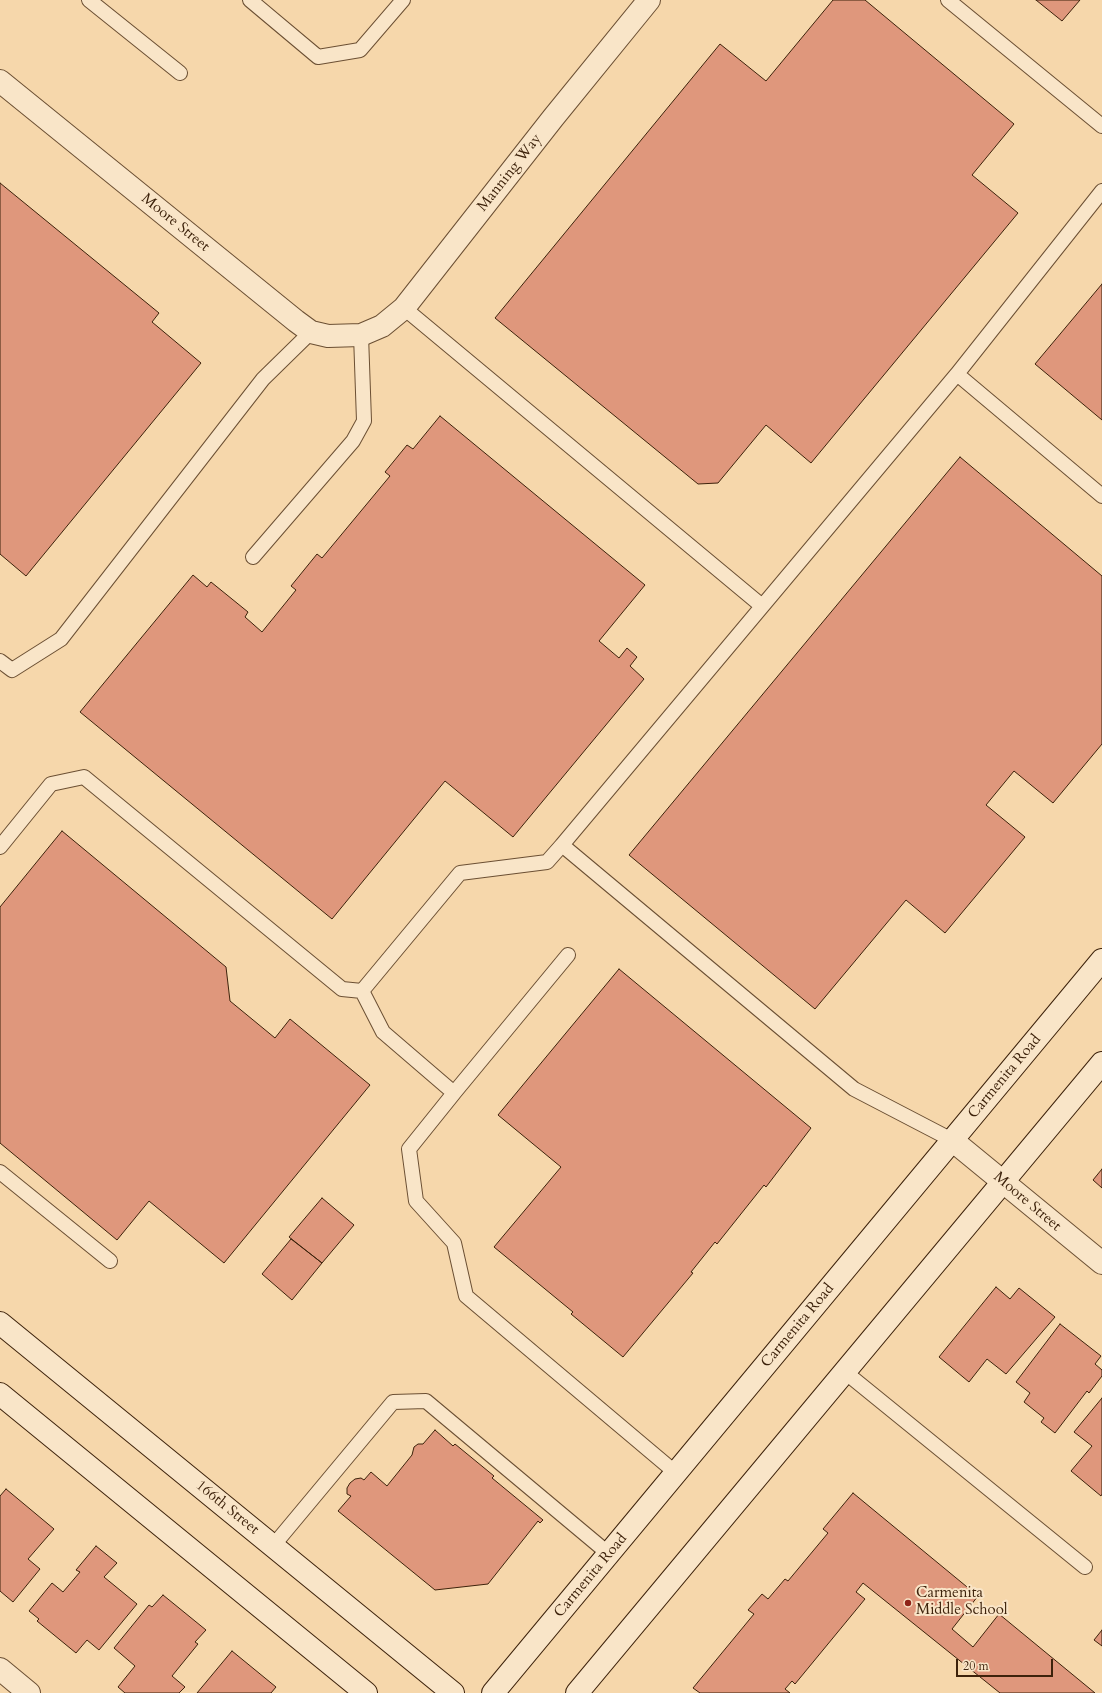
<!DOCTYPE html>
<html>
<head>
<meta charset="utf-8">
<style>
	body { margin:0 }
	#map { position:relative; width:1102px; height:1693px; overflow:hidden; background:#f6d7ab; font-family:Cardo,serif }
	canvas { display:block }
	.scale { position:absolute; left:956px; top:1659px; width:97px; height:18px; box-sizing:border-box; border:2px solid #3d220b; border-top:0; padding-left:5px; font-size:12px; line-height:14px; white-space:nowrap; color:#3d220b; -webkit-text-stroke:3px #f9e5c8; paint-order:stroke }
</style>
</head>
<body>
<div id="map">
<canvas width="1102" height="1693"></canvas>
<div class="scale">20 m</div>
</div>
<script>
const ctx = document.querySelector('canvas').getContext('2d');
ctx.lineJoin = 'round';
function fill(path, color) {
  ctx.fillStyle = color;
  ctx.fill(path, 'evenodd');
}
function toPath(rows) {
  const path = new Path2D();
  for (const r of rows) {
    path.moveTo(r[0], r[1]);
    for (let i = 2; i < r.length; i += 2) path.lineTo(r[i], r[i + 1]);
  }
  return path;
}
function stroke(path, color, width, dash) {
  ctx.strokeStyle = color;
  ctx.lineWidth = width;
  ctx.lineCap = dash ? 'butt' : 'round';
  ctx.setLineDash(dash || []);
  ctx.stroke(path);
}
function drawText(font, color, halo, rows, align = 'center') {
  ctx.font = font + ' Cardo,serif';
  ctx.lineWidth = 4;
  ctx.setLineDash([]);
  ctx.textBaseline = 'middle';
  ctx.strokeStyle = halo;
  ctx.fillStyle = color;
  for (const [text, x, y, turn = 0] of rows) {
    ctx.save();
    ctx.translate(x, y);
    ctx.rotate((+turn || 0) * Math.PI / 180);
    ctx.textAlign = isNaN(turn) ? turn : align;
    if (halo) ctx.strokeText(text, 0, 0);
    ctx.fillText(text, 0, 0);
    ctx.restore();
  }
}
const building = toPath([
	[833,0,865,0,1014,124,972,175,1018,213,811,463,766,425,718,483,698,484,495,318,720,44,766,81,833,0],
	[1036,0,1080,0,1062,21,1036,0],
	[0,183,159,313,152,322,201,363,26,576,0,554,0,183],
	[1102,284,1102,420,1035,364,1102,284],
	[440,416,645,585,599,641,619,658,627,648,637,657,630,666,644,679,513,837,445,781,332,919,80,712,193,575,207,587,211,582,248,612,245,617,262,632,296,590,291,586,317,554,322,558,390,476,385,472,407,445,413,449,440,416],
	[960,457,1102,576,1102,744,1053,803,1014,771,986,805,1025,837,945,933,906,900,815,1009,629,855,960,457],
	[62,831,226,967,230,1001,275,1038,290,1019,370,1085,224,1263,149,1201,117,1240,0,1143,0,907,62,831],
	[619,969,811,1128,766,1187,764,1185,717,1244,715,1242,691,1272,693,1273,623,1357,571,1314,573,1312,494,1247,561,1167,498,1115,619,969],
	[1102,1169,1102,1188,1093,1180,1102,1169],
	[322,1198,354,1225,322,1263,289,1237,322,1198],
	[291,1239,322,1263,292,1300,262,1274,291,1239],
	[996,1287,1010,1299,1019,1288,1055,1317,1006,1374,987,1359,969,1382,939,1357,996,1287],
	[1060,1324,1101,1356,1095,1364,1102,1370,1102,1376,1089,1393,1087,1391,1055,1433,1041,1422,1044,1418,1024,1402,1030,1393,1016,1382,1060,1324],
	[1102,1398,1102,1494,1101,1496,1071,1471,1092,1446,1074,1432,1102,1398],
	[435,1430,453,1446,455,1444,494,1476,492,1478,543,1520,540,1523,538,1521,488,1584,435,1590,338,1511,351,1496,347,1494,347,1488,350,1483,355,1479,361,1478,364,1480,371,1472,387,1486,412,1455,414,1447,418,1444,423,1444,435,1430],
	[6,1489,54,1529,28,1559,40,1569,13,1602,0,1591,0,1496,6,1489],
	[853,1493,978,1596,952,1629,973,1647,999,1614,1095,1693,1000,1693,863,1583,856,1592,865,1599,795,1684,792,1681,785,1689,790,1693,700,1693,693,1688,754,1614,748,1610,762,1594,768,1599,785,1579,788,1581,828,1533,823,1529,853,1493],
	[96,1546,117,1563,104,1577,137,1604,99,1650,87,1640,76,1653,37,1621,39,1619,29,1611,52,1583,63,1592,80,1572,76,1570,96,1546],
	[163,1595,206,1630,195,1642,198,1644,172,1676,185,1687,179,1693,125,1693,118,1687,135,1666,114,1648,149,1605,152,1607,163,1595],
	[1102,1630,1102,1646,1094,1640,1102,1630],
	[232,1651,276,1687,271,1693,197,1693,232,1651]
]);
fill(building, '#df977c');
stroke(building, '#3d220b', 1);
const lane = toPath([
	[89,0,180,73],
	[250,0,318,57,360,50,403,0],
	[948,0,1102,126],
	[1102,191,957,374,1102,496],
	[404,308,762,606],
	[253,557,353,441,364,421,361,335],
	[0,661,12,670,61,639,263,379,311,332],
	[0,847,51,784,84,777,342,989,362,991,460,873,547,862,562,845],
	[362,991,383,1032,454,1093,409,1149,416,1201,454,1243,466,1296,676,1473],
	[454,1093,568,955],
	[952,1140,854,1089,562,845,957,374],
	[0,1172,110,1261],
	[845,1372,1085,1567],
	[273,1546,393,1402,426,1401,609,1554]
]);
const street = toPath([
	[0,81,296,321,311,332,328,336,361,335,382,326,404,308,553,118,649,0],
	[952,1140,1102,1263],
	[0,1669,29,1693]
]);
const secondary = toPath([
	[0,1323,453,1693],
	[0,1394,366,1693],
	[493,1693,1102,960],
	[577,1693,1102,1063]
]);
stroke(lane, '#6b4f33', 16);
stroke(street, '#6b4f33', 24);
stroke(secondary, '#3d220b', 24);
stroke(lane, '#f9e5c8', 14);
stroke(street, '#f9e5c8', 22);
stroke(secondary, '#f9e5c8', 22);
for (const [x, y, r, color] of [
	[908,1603,4,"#8f2418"]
]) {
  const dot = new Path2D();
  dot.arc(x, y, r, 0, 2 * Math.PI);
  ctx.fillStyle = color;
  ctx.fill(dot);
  stroke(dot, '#f9e5c8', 1.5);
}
drawText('15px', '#3d220b', '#f9e5c8', [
	["Manning Way",510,173,-52],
	["Moore Street",175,223,39],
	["Carmenita Road",1005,1077,-50],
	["Moore Street",1027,1202,40],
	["Carmenita Road",798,1326,-50],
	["166th Street",227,1508,39],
	["Carmenita Road",591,1576,-50]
]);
drawText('15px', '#3d220b', '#f9e5c8', [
	["Carmenita",916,1594],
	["Middle School",916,1611]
], 'left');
</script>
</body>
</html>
